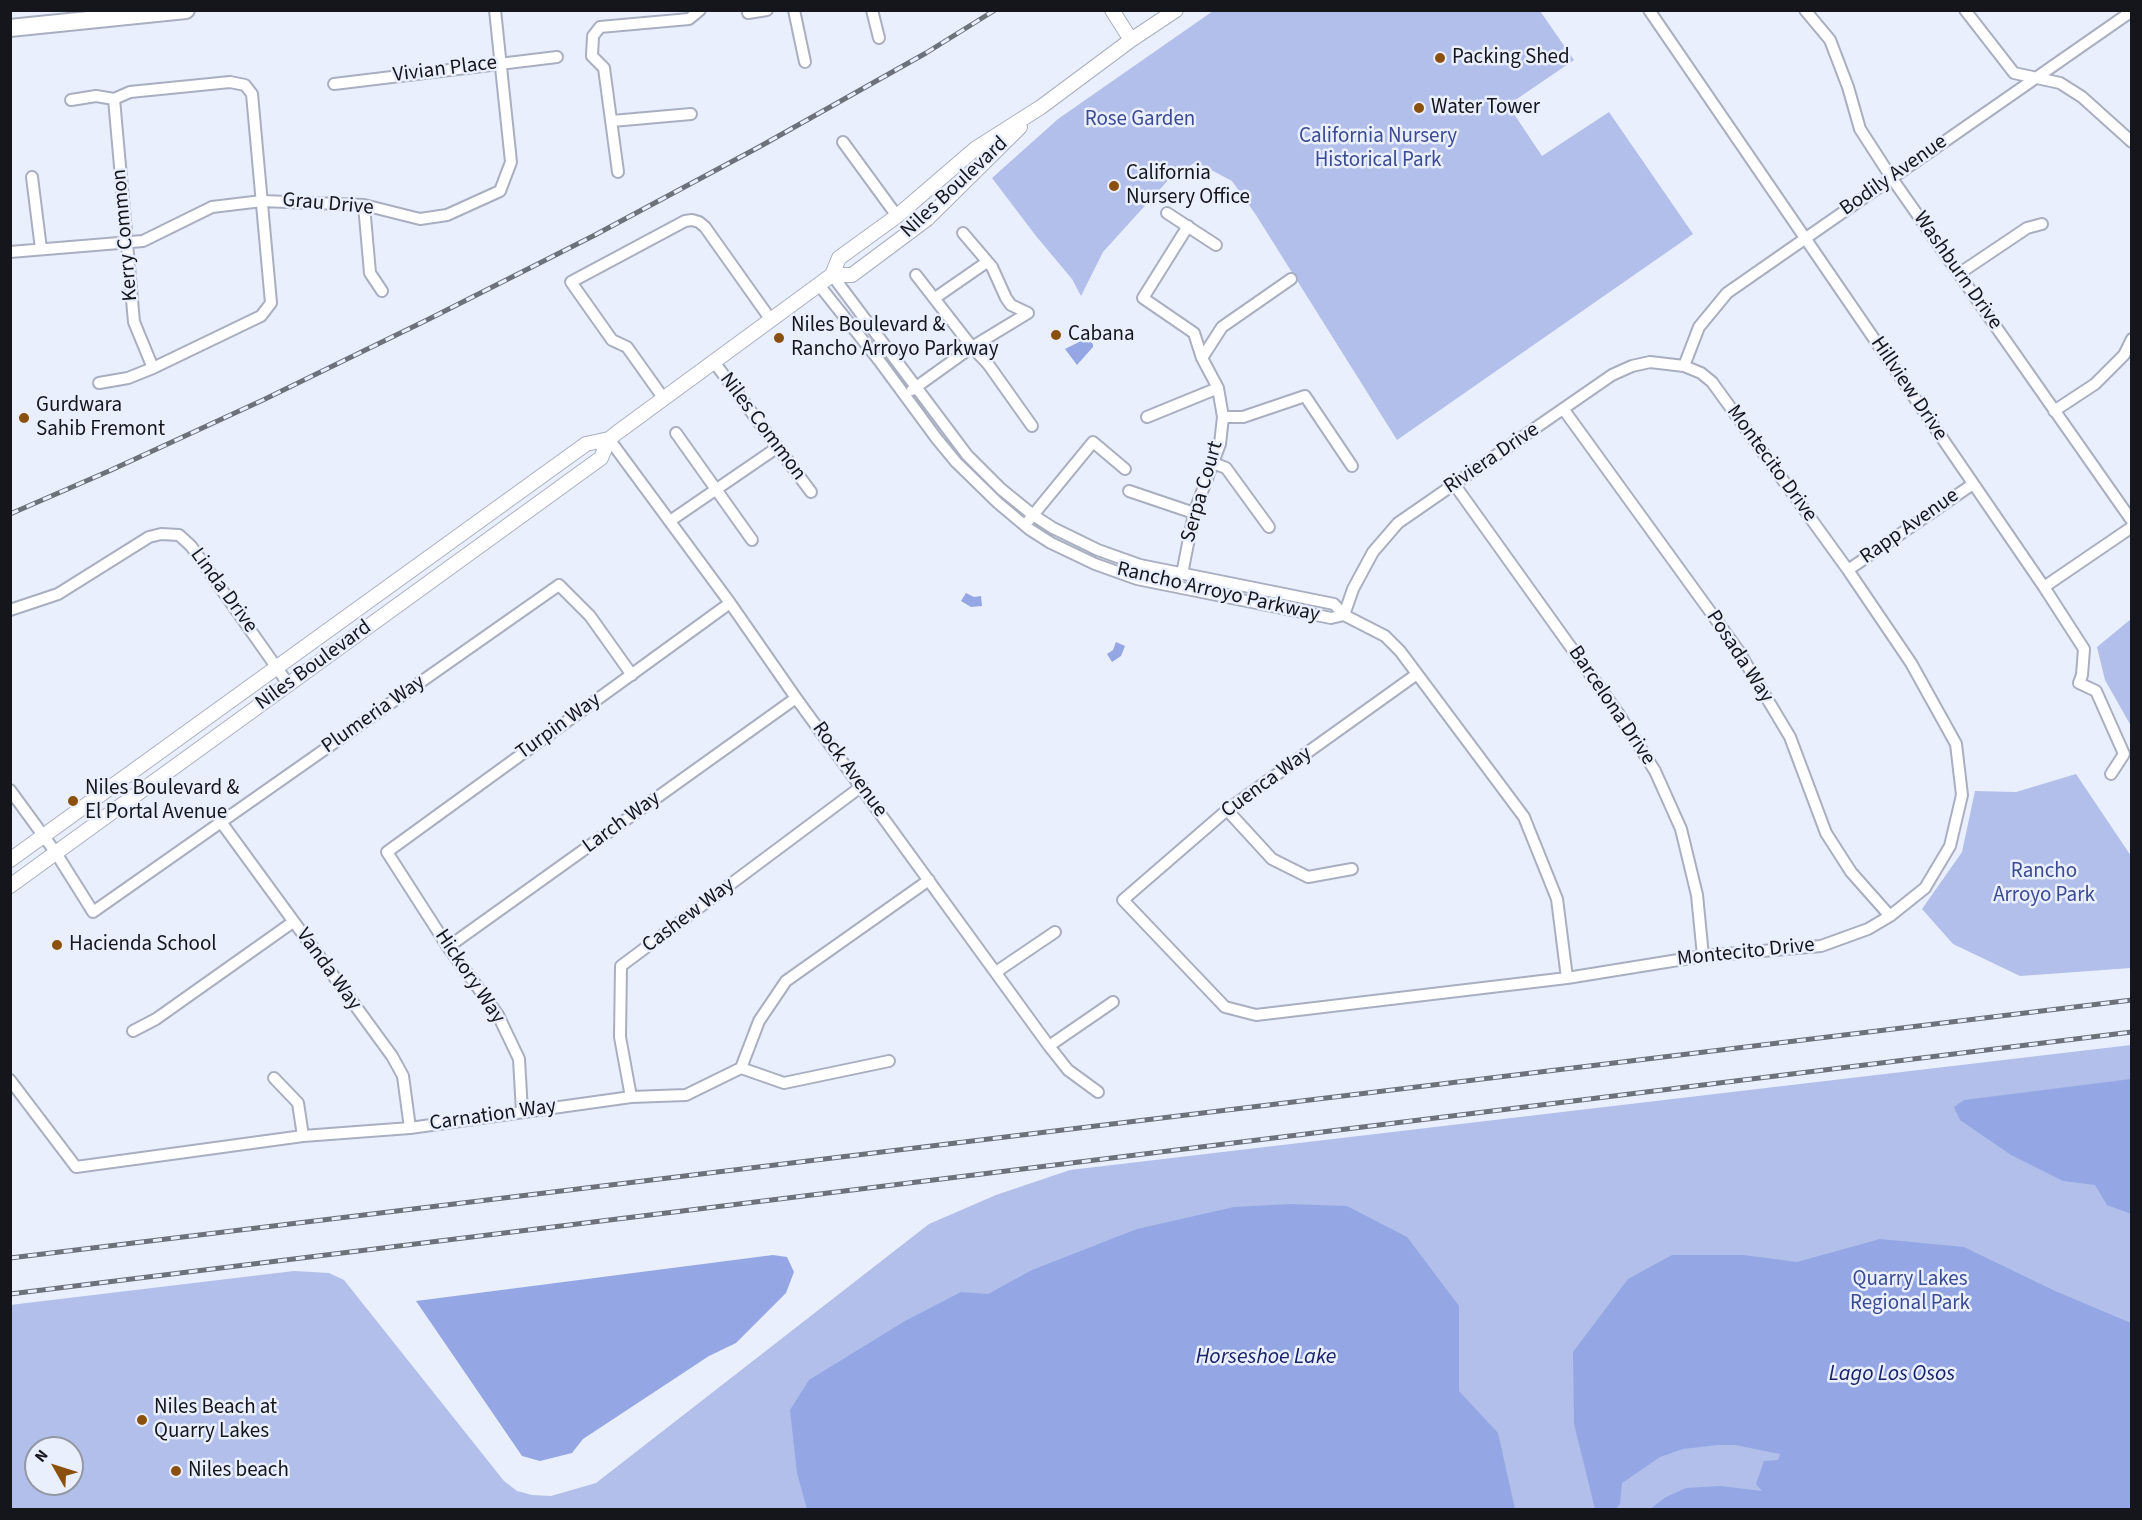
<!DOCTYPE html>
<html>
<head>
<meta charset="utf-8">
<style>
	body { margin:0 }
	#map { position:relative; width:2142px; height:1520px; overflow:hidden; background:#eaeffe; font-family:"Source Sans 3",sans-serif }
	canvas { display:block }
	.frame { position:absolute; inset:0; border:12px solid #14161c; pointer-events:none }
	.north { position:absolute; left:24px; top:1436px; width:60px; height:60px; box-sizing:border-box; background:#eaeffe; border:2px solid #9498a4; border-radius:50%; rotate:309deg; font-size:16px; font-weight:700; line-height:24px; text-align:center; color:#14161c }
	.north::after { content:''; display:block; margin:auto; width:21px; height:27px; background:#8b4f0e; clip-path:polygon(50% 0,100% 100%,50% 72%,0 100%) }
</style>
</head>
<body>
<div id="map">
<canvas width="2142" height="1520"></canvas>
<div class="frame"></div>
<div class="north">N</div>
</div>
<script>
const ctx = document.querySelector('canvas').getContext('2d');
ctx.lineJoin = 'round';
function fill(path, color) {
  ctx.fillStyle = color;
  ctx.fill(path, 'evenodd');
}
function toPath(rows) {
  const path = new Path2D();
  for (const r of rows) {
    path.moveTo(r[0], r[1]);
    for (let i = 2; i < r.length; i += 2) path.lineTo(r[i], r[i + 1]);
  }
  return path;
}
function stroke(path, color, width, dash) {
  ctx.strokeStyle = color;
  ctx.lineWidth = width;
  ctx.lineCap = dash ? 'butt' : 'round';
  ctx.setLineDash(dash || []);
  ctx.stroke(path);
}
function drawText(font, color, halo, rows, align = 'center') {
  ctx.font = font + ' "Source Sans 3",sans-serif';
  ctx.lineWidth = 5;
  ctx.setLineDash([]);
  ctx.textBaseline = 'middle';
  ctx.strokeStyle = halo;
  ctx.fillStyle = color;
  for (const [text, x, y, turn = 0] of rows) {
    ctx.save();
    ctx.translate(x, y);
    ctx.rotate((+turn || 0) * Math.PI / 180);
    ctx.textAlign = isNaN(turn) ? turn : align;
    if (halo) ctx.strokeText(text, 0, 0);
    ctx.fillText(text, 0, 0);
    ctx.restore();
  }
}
fill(toPath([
	[1213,11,1540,11,1574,60,1508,105,1542,156,1609,112,1693,234,1397,440,1256,215,1232,181,1196,162,1171,177,1103,252,1081,296,1072,279,1036,236,992,178,1058,119],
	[2131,619,2131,726,2105,680,2097,647],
	[2076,774,2131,856,2131,968,2020,976,1953,944,1922,909,1962,852,1975,791,2016,792],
	[2131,1045,2131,1509,11,1509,10,1305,294,1271,329,1273,344,1280,504,1481,517,1491,532,1495,551,1496,596,1483,929,1224,996,1195,1070,1170],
	[36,1448,72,1448,72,1484,36,1484]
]), '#b1bfea');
fill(toPath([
	[1087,338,1093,344,1093,347,1077,365,1065,349],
	[966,593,974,597,981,596,982,606,971,607,961,601],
	[1116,642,1125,646,1121,656,1112,662,1107,654,1113,650],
	[2131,1079,2131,1214,2107,1205,2095,1185,2063,1181,2011,1155,1960,1120,1954,1107,1964,1100],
	[1290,1204,1347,1206,1407,1237,1459,1306,1459,1391,1498,1433,1515,1509,807,1509,797,1473,790,1410,809,1380,905,1321,961,1292,988,1294,1032,1270,1137,1229,1234,1207],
	[1880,1239,1964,1247,2055,1291,2131,1323,2131,1509,1650,1509,1666,1497,1686,1488,1721,1486,1762,1491,1756,1484,1764,1461,1778,1460,1780,1454,1735,1445,1718,1445,1683,1449,1660,1457,1622,1483,1620,1504,1616,1509,1595,1509,1574,1424,1573,1352,1628,1279,1672,1255,1743,1255,1797,1262],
	[773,1255,787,1257,794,1272,786,1293,736,1343,709,1356,583,1439,572,1453,540,1461,522,1456,416,1301]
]), '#94a7e4');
const minor = toPath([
	[794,10,805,62],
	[872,10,879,38],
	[1649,10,2044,587,2084,649,2082,675,2079,683,2096,691,2124,754,2111,774],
	[1805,10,1830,40,1848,87,1860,129,1891,177,2132,521],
	[1965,10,2014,73,2060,83,2082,97,2132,142],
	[748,13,767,10],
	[334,84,557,57],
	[114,99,134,322,153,368],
	[71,100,96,96,114,99,130,92,230,82,245,85,252,94,271,303,261,316,153,368,128,378,99,383],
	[612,121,691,114],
	[843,142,897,216],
	[618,172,604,68,592,56,593,36,600,27,689,19,700,10],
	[32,177,41,249],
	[364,205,370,273,382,291],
	[1167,213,1216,245],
	[963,233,992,267,1006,298,1011,305,1028,313],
	[10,252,143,241,212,207,262,201,364,205,420,219,447,215,500,191,511,162,495,10],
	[1960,273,2027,228,2042,224],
	[832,275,967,455,1001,489,1033,515,1053,528,1098,550,1140,565,1334,604,1344,615,1385,636,1400,651,1524,817,1557,899,1567,978],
	[916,275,972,347,988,364,1032,426],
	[819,285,881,363,937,439,956,462,998,503,1029,529,1051,543,1095,564,1137,579,1331,618,1344,615],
	[935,298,987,262],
	[1202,358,1222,327,1291,279],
	[714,362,811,492],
	[1684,366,1699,327,1727,293,2132,11],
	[912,390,972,347,1028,313],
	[664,399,627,347,612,340,571,282,685,221,692,220,699,222,705,227,771,320],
	[1564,410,1738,650,1790,737,1826,833,1851,872,1890,916],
	[2054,411,2095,384,2124,355,2132,339],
	[1147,417,1218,388],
	[1223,417,1243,417,1305,396,1352,466],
	[676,433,752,540],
	[609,439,730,603,796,698,1049,1046,1068,1070,1098,1092],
	[1213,463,1226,468,1269,527],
	[1454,484,1618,713,1655,771,1681,829,1697,895,1703,956],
	[1129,491,1194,513],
	[1029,520,1093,442,1125,469],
	[670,521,778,447],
	[1848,570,1973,484],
	[1182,574,1194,513,1220,444,1223,417,1218,388,1202,358,1194,333,1143,298,1188,226],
	[2044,587,2132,527],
	[10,610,58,594,149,537,161,534,179,535,191,546,289,685],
	[1344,615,1353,589,1373,552,1398,523,1612,375,1632,366,1650,362,1684,366,1701,373,1712,382,1848,570,1911,663,1956,744,1962,795,1950,846,1925,888,1890,916,1868,929,1821,946,1703,956,1567,978,1256,1015,1225,1007,1123,900,1227,810,1417,674],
	[10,790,56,853,93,912,559,585,590,616,632,675],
	[1227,810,1272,859,1308,877,1352,869],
	[221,822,392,1056,403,1076,410,1128],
	[448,947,796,698],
	[996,972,1055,932],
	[133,1031,156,1019,293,922],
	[1049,1046,1113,1002],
	[741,1068,784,1083,889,1061],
	[274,1078,298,1103,303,1136],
	[10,1080,76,1167,303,1136,410,1128,631,1097,686,1095,741,1068,759,1021,786,981,929,880],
	[631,1097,620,1037,621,966,862,786],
	[522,1112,519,1059,498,1015,448,947,387,852,730,603]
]);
const secondary = toPath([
	[1112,10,1131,40],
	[832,275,852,275,927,219,1020,127],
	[10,860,586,444,609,439,618,432,832,275,839,258,897,216,975,149,1041,107,1131,40,1176,10],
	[10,886,601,458,609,439]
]);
const primary = toPath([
	[10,28,186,10]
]);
stroke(minor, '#a9afc0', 14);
stroke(secondary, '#a9afc0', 16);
stroke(primary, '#a9afc0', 20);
stroke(minor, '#fff', 10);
stroke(secondary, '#fff', 14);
stroke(primary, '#fff', 16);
const rail = toPath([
	[10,514,109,471,263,400,429,319,595,235,759,147,926,53,995,10],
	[10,1258,2132,1000],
	[10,1294,2132,1032]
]);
stroke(rail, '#6d717a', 5);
stroke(rail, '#eaeffe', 3, [9]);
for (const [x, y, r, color] of [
	[1440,58,6,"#8b4f0e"],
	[1419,108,6,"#8b4f0e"],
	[1114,186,6,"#8b4f0e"],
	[1056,335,6,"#8b4f0e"],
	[779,338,6,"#8b4f0e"],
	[24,418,6,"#8b4f0e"],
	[73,801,6,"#8b4f0e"],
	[57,945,6,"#8b4f0e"],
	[142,1420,6,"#8b4f0e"],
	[176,1471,6,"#8b4f0e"]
]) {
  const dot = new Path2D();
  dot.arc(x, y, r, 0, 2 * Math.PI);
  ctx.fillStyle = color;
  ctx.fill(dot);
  stroke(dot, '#eaeffe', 2);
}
drawText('21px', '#14161c', '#eaeffe', [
	["Packing Shed",1452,58],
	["Water Tower",1431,108],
	["California",1126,174],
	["Nursery Office",1126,198],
	["Niles Boulevard &",791,326],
	["Rancho Arroyo Parkway",791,350],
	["Cabana",1068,335],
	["Gurdwara",36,406],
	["Sahib Fremont",36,430],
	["Niles Boulevard &",85,789],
	["El Portal Avenue",85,813],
	["Hacienda School",69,945],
	["Niles Beach at",154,1408],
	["Quarry Lakes",154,1432],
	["Niles beach",188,1471]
], 'left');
drawText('21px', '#14161c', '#eaeffe', [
	["Vivian Place",445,70,-7],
	["Bodily Avenue",1894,176,-35],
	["Niles Boulevard",955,188,-43],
	["Grau Drive",328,205,5],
	["Kerry Common",126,235,-95],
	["Washburn Drive",1957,271,55],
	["Hillview Drive",1908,389,56],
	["Niles Common",762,427,53],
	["Riviera Drive",1492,459,-34],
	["Montecito Drive",1771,464,54],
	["Serpa Court",1203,492,-74],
	["Rapp Avenue",1910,527,-35],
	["Linda Drive",223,591,54],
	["Rancho Arroyo Parkway",1218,593,13],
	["Posada Way",1739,657,57],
	["Niles Boulevard",314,666,-36],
	["Barcelona Drive",1611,706,56],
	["Plumeria Way",374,715,-35],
	["Turpin Way",559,727,-36],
	["Rock Avenue",849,770,54],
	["Cuenca Way",1267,783,-36],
	["Larch Way",622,823,-36],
	["Cashew Way",689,916,-37],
	["Montecito Drive",1746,953,-6],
	["Vanda Way",328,970,54],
	["Hickory Way",469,977,56],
	["Carnation Way",493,1116,-8]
]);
drawText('21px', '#3a4b94', '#eaeffe', [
	["Rose Garden",1140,120],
	["California Nursery",1378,137],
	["Historical Park",1378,161],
	["Rancho",2044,872],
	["Arroyo Park",2044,896],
	["Quarry Lakes",1910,1280],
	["Regional Park",1910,1304]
]);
drawText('italic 22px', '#172167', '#eaeffe', [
	["Horseshoe Lake",1266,1358],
	["Lago Los Osos",1892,1375]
]);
</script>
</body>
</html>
